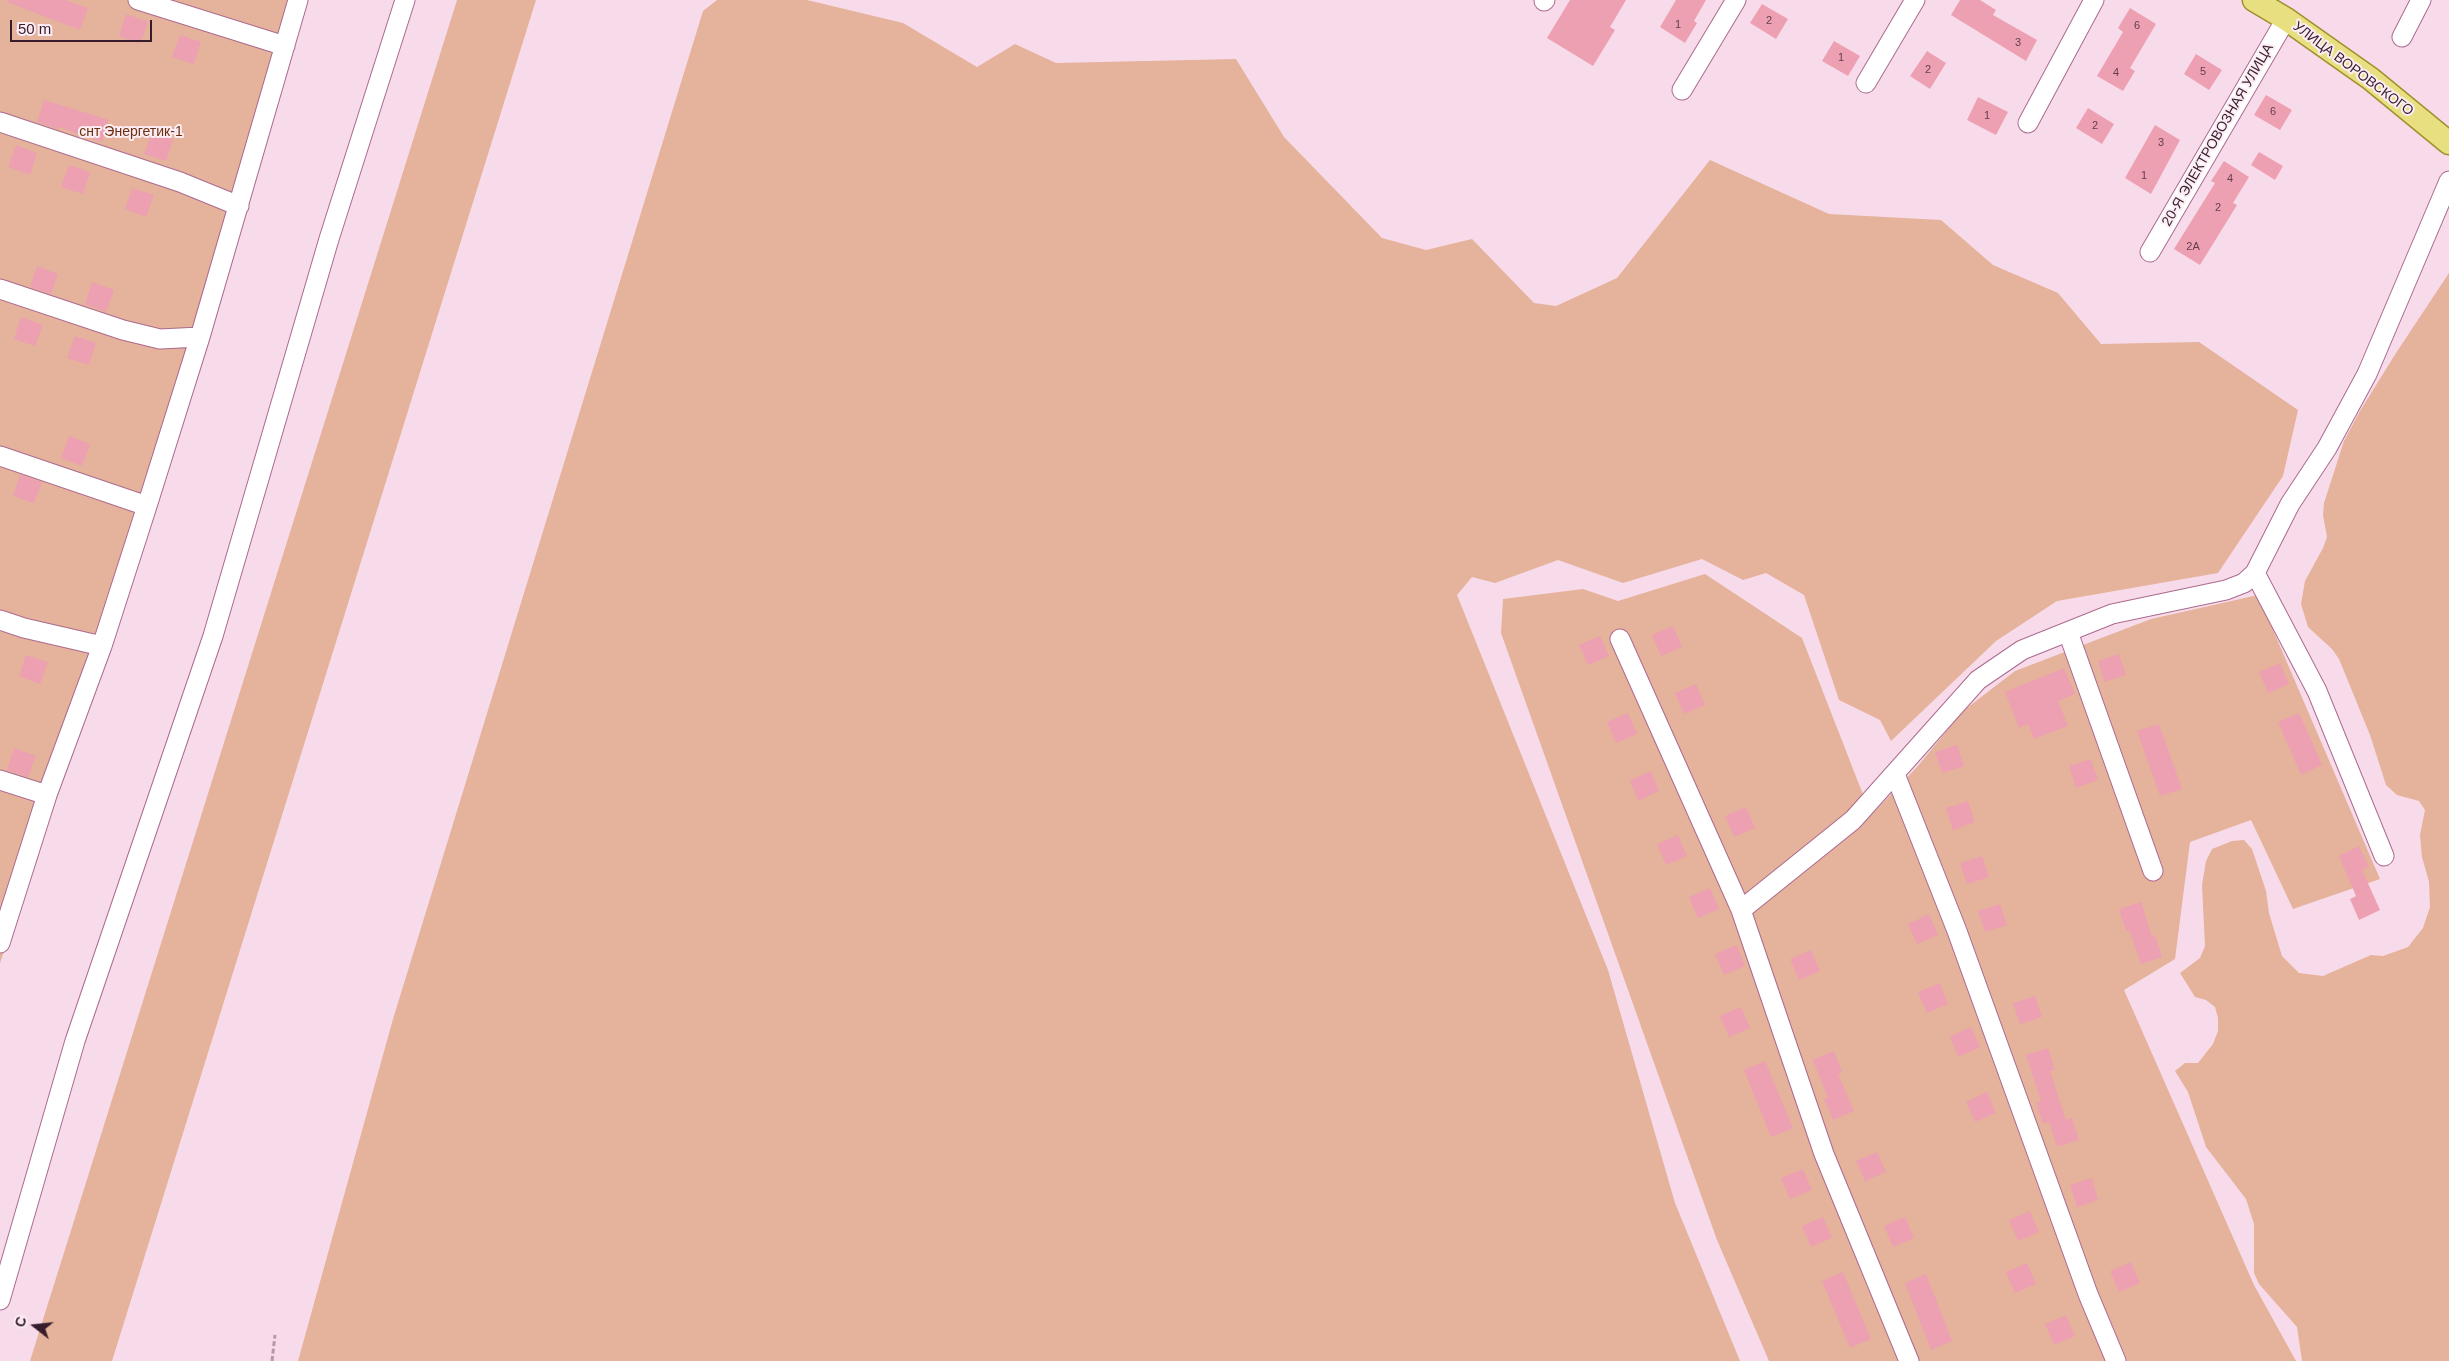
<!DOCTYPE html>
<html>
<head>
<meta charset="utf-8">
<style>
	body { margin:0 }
	#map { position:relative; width:2449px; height:1361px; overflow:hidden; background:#f8dbea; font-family:Helvetica,sans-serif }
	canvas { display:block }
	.north { position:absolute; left:10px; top:1301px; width:50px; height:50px; -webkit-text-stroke:4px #fcedf4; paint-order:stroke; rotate:286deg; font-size:14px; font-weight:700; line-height:20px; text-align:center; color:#371d2c }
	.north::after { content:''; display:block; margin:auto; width:18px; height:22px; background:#371d2c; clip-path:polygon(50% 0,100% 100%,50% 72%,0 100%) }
	.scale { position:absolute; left:10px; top:20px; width:142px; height:22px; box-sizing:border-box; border:2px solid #371d2c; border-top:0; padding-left:6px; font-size:15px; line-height:18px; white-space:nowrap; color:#371d2c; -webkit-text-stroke:4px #fcedf4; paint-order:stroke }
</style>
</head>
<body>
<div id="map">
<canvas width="2449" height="1361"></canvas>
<div class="north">С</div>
<div class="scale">50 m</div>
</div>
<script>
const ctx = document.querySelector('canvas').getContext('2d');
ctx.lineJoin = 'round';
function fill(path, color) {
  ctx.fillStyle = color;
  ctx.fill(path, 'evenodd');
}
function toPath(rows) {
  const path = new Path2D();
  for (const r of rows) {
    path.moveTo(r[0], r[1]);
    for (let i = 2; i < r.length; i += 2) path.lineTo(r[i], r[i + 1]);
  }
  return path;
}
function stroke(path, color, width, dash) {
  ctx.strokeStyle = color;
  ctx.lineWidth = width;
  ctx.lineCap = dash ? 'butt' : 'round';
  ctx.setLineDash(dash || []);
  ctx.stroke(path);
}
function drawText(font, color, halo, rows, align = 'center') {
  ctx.font = font + ' Helvetica,sans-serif';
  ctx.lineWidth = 4;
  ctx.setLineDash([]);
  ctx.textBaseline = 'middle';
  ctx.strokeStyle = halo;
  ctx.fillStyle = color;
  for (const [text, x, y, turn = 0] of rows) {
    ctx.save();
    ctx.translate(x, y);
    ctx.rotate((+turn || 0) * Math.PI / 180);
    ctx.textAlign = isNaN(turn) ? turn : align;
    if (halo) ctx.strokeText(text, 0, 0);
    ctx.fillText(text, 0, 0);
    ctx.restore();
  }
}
fill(toPath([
	[0,0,305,0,203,358,152,523,0,963],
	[457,0,536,0,112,1361,30,1361],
	[717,0,807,0,903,23,977,67,1015,44,1056,63,1236,59,1284,137,1382,238,1426,250,1472,239,1534,303,1556,306,1617,278,1710,160,1829,214,1941,220,1993,265,2058,293,2101,344,2199,342,2298,410,2283,476,2218,573,2057,601,1996,641,1891,741,1880,720,1839,700,1804,595,1766,573,1743,580,1702,559,1623,583,1558,560,1495,583,1472,577,1457,595,1608,970,1675,1203,1740,1361,298,1361,393,1019,703,11],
	[2449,273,2449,1361,2302,1361,2297,1327,2259,1284,2254,1273,2254,1224,2246,1199,2206,1147,2188,1092,2175,1071,2185,1063,2198,1063,2213,1044,2218,1031,2218,1018,2215,1007,2206,1000,2195,997,2180,973,2200,958,2205,946,2202,885,2206,861,2212,849,2232,841,2244,840,2252,849,2266,891,2269,913,2282,956,2299,973,2323,976,2371,955,2383,956,2397,951,2408,947,2423,928,2430,907,2429,882,2422,857,2420,835,2425,810,2419,801,2397,795,2386,785,2370,735,2339,659,2332,649,2308,627,2301,604,2305,581,2323,548,2327,537,2323,515,2324,503,2344,441,2360,411,2396,353],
	[1705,574,1802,638,1871,815,1917,767,1963,711,2015,671,2151,619,2258,595,2380,879,2293,909,2251,820,2190,842,2175,959,2124,990,2254,1285,2296,1361,1769,1361,1717,1240,1501,633,1503,599,1583,589,1618,601]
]), '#e5b29b');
fill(toPath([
	[7,0,65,0,88,8,80,30,7,2],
	[1570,0,1626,0,1610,27,1615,30,1593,66,1547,38],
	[1676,0,1706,0,1694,21,1697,23,1685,43,1660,27],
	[1960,0,1980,0,1996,10,1993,15,2037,40,2026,61,1951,15],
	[1762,4,1788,19,1776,39,1750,23],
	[2130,8,2156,24,2130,68,2135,71,2123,91,2097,76,2123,32,2118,28],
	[126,14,148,22,140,44,119,36],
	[180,35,201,42,194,64,172,57],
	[1834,41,1860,56,1848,76,1822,61],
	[1927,51,1946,63,1930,89,1910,76],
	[2196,54,2222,70,2209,90,2184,74],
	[2266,95,2292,110,2280,130,2254,115],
	[1978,97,2008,112,1996,135,1967,120],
	[44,100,109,120,102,142,59,127,58,129,37,122],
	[2088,108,2114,124,2102,144,2076,128],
	[2155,125,2180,140,2151,194,2125,178],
	[152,132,173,139,166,161,144,154],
	[16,145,37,153,30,175,8,167],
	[2259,152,2283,166,2275,180,2251,165],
	[2224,161,2249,177,2233,203,2237,205,2200,265,2174,249,2215,183,2211,181],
	[69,165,90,172,83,194,61,187],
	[132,188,154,195,146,217,125,209],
	[37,266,58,274,51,294,30,287],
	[92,282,114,290,106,312,85,304],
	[21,317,43,325,35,346,14,339],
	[75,336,96,343,89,365,67,358],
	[69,436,90,444,82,466,61,458],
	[20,475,42,482,34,503,13,496],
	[1673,626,1682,647,1661,656,1652,635],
	[1600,636,1609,656,1588,665,1579,645],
	[2119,654,2126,675,2104,682,2098,661],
	[26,655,48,662,40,684,19,676],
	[2280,663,2289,684,2268,693,2259,672],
	[2064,668,2075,694,2058,701,2068,726,2034,739,2028,724,2019,728,2005,692],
	[1696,684,1705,705,1684,714,1675,693],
	[1628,713,1637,734,1616,743,1607,722],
	[2299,713,2322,765,2301,775,2278,722],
	[2159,724,2182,789,2160,796,2137,731],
	[1957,745,1964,766,1942,773,1935,752],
	[14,748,36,756,28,777,7,770],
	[2091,759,2098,780,2076,788,2069,766],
	[1651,771,1659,791,1638,801,1630,780],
	[1968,801,1975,822,1953,830,1946,808],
	[1746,807,1755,828,1734,837,1725,816],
	[1678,835,1687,856,1666,865,1657,844],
	[2359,846,2369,867,2362,870,2380,910,2359,920,2350,899,2356,896,2339,856],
	[1982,856,1989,877,1967,884,1960,863],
	[1710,888,1719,909,1698,918,1689,897],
	[2141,902,2152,937,2155,935,2162,957,2141,964,2129,930,2126,931,2119,909],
	[2000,904,2007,925,1985,932,1978,911],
	[1929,914,1938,935,1917,944,1908,924],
	[1737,945,1745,966,1724,975,1715,954],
	[1811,950,1820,971,1799,980,1790,959],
	[1940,983,1948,1004,1927,1013,1918,992],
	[2035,996,2042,1017,2020,1024,2013,1003],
	[1741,1007,1750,1028,1729,1037,1720,1016],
	[1971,1027,1980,1047,1958,1057,1950,1036],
	[2048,1048,2055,1070,2050,1071,2066,1120,2072,1118,2079,1140,2057,1147,2049,1122,2043,1124,2036,1103,2041,1101,2026,1055],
	[1834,1051,1842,1072,1838,1074,1854,1111,1833,1120,1824,1099,1828,1098,1813,1060],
	[1765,1061,1793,1128,1771,1137,1744,1070],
	[1987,1092,1996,1113,1975,1122,1966,1102],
	[1877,1152,1886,1172,1865,1181,1856,1161],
	[1803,1169,1812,1190,1790,1199,1781,1178],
	[2092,1178,2098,1200,2077,1207,2070,1185],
	[2030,1211,2039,1232,2018,1241,2009,1220],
	[1823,1217,1832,1238,1811,1247,1802,1226],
	[1905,1217,1914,1238,1893,1247,1884,1226],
	[2131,1262,2140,1283,2119,1292,2110,1271],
	[2027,1263,2036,1284,2015,1293,2006,1272],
	[1843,1272,1871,1339,1850,1348,1822,1281],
	[1926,1274,1952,1341,1931,1350,1905,1283],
	[2066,1315,2075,1336,2054,1345,2045,1324]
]), '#eda0b1');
const minor = toPath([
	[138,0,285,46],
	[1544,1,1545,0],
	[2402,37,2421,0],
	[1866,83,1915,0],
	[1682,90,1736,0],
	[0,122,180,182,239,206],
	[2028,123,2094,0],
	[2150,252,2286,19],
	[0,289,123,330,160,339,200,337],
	[0,456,147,506],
	[2255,573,2317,691,2384,856],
	[0,620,24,628,102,646],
	[2068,632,2153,871],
	[1620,639,1741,910,1824,1154,1909,1361],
	[1895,774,1957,931,2088,1294,2116,1361],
	[0,780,47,795],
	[1741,910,1853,820,1978,680,2022,650,2112,614,2226,590,2244,583,2255,573,2290,504,2327,448,2367,374,2449,181],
	[0,943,47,795,102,646,147,506,200,337,298,0],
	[0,1300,75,1041,213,636,329,239,405,0]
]);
const major = toPath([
	[2254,0,2286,19,2371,79,2449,143]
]);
stroke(minor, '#ab6a8f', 21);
stroke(major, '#a08f2c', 25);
stroke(toPath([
	[272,1361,275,1335]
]), '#b599a8', 3, [5, 2.5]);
stroke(minor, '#fff', 19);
stroke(major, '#e8e080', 22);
drawText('11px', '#643e4d', null, [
	["2",1769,21],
	["1",1678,25],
	["6",2137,26],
	["3",2018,43],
	["1",1841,58],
	["2",1928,70],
	["5",2203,72],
	["4",2116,73],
	["6",2273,112],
	["1",1987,116],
	["2",2095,126],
	["3",2161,143],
	["1",2144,176],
	["4",2230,179],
	["2",2218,208],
	["2А",2193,247]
]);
drawText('14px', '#371d2c', '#fcedf4', [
	["УЛИЦА ВОРОВСКОГО",2353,69,37],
	["20-Я ЭЛЕКТРОВОЗНАЯ УЛИЦА",2218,135,-60]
]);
drawText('14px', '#6e2f0e', '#fcedf4', [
	["снт Энергетик-1",131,132]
]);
</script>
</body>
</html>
